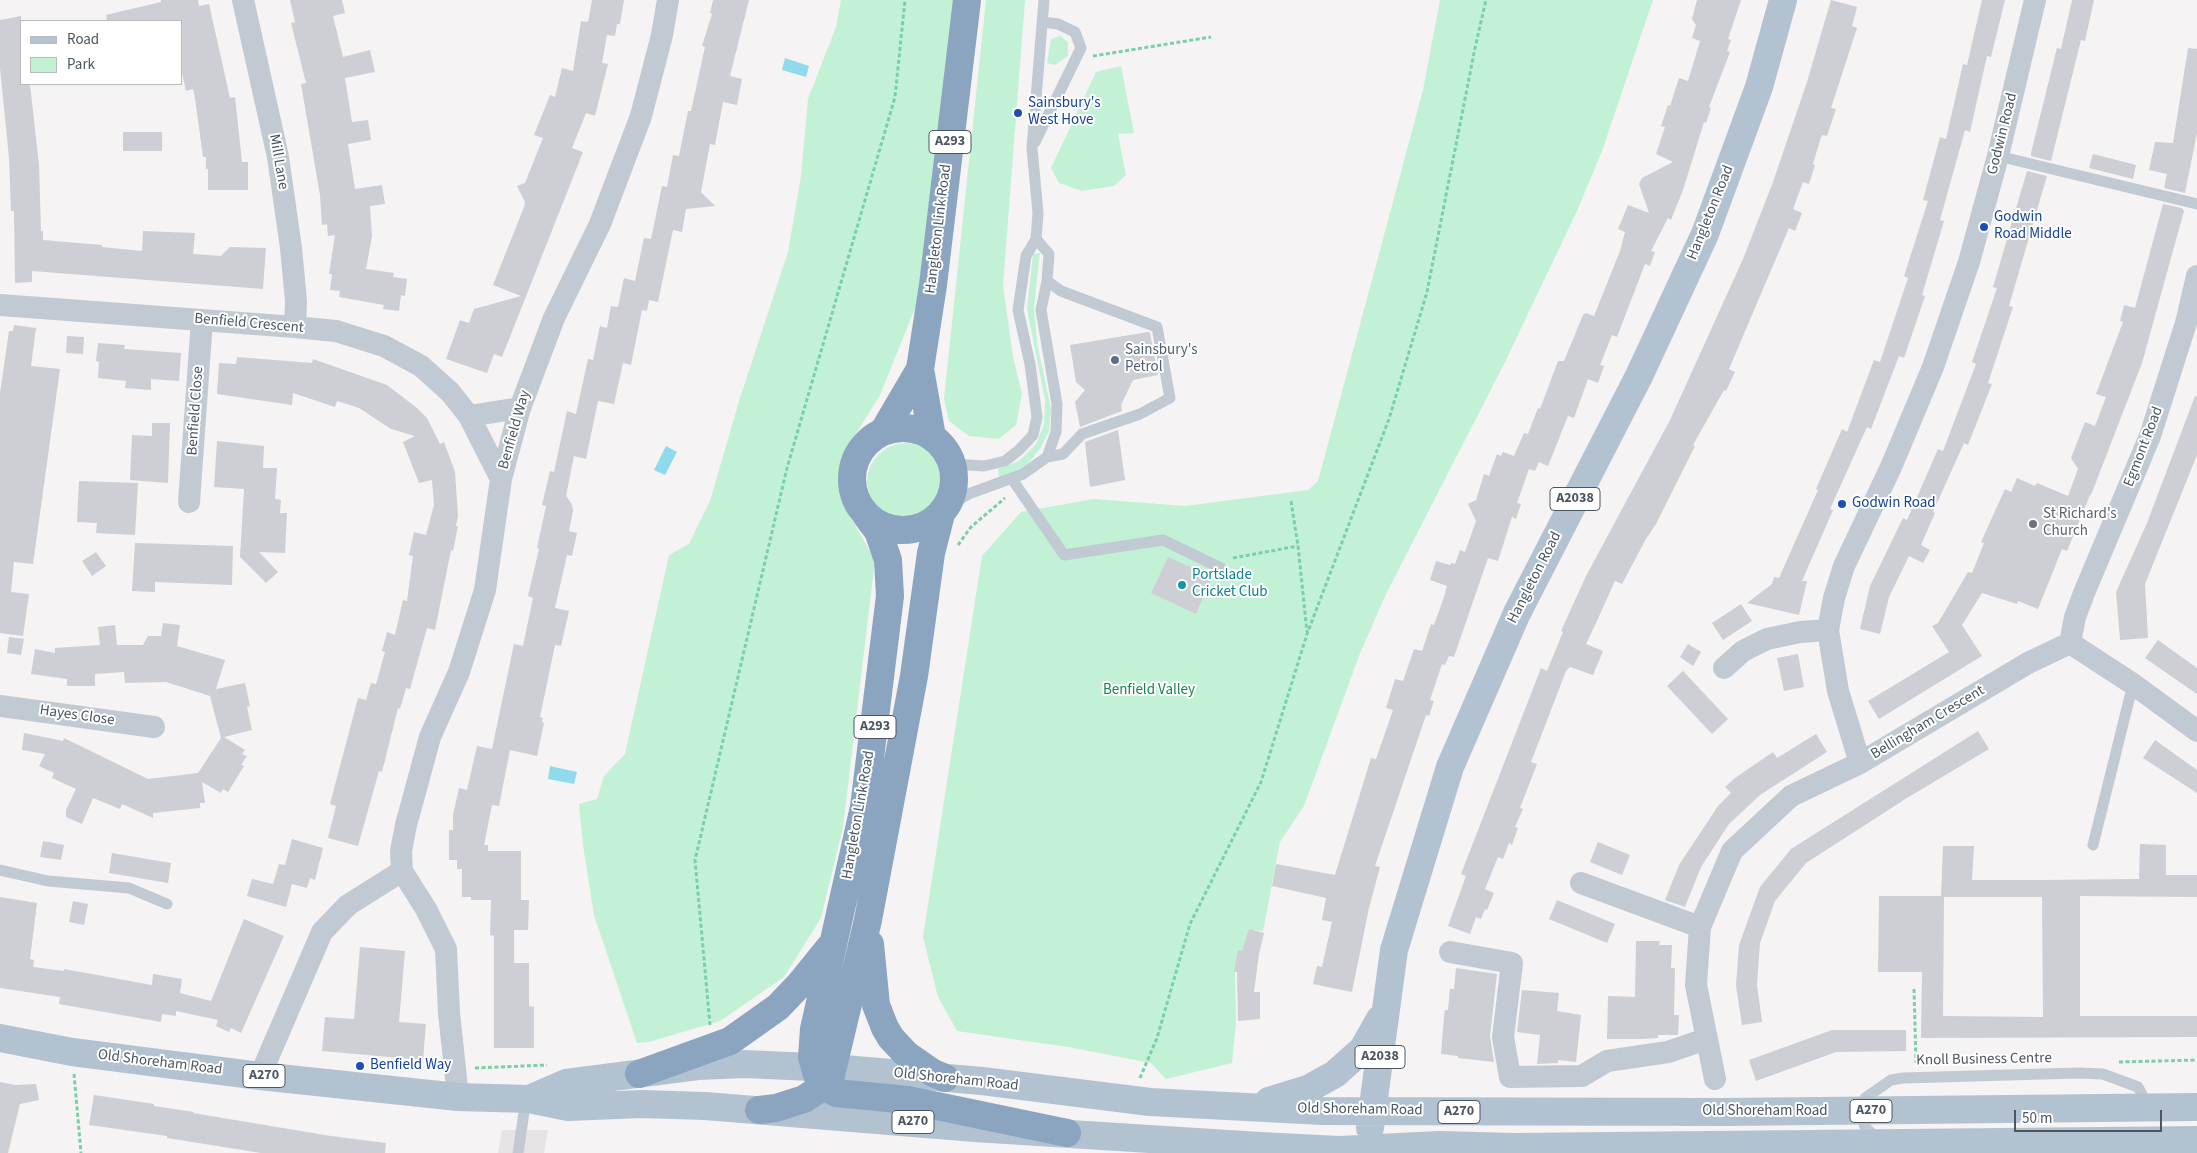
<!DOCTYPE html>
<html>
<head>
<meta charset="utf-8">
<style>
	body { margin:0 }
	#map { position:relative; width:2197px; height:1153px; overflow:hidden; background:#f5f3f3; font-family:"Source Sans 3",sans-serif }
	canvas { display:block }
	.legend { position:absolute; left:20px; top:20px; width:162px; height:65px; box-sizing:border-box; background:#fff; border:1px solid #b7bbc0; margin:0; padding:6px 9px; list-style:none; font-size:15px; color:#4a5661 }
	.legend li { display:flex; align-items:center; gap:10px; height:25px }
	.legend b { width:25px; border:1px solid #b7bbc0 }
	.scale { position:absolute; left:2014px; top:1110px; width:148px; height:22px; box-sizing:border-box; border:2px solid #4a5661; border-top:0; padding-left:6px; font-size:15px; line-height:18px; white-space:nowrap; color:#4a5661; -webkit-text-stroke:4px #fff; paint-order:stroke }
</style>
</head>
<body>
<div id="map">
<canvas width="2197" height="1153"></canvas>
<ul class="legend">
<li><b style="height:6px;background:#b3c2d1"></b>Road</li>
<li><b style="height:14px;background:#c3f1d5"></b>Park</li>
</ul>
<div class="scale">50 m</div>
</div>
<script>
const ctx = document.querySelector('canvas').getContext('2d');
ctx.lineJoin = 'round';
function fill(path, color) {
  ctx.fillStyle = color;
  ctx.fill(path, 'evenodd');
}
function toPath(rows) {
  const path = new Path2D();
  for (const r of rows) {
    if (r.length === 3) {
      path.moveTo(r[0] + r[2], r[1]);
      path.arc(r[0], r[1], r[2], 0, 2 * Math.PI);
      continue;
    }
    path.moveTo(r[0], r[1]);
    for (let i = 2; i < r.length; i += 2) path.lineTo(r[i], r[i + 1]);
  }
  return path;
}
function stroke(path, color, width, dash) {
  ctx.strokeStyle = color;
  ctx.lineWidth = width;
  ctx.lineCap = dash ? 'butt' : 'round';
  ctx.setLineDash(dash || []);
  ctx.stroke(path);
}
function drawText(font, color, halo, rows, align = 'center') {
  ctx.font = font + ' "Source Sans 3",sans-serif';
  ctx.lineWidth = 4;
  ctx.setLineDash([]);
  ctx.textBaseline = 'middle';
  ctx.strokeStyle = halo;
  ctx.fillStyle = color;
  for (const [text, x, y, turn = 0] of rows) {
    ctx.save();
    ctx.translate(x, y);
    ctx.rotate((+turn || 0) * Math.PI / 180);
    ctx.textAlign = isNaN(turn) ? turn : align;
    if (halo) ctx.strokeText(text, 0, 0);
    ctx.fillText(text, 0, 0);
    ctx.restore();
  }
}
fill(toPath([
	[502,1130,548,1130,544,1153,498,1153]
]), '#e6e4e5');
fill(toPath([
	[841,0,954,0,918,301,880,395,841,458,840,486,851,518,875,560,843,827,821,918,784,977,720,1021,649,1042,637,1043,594,915,583,845,579,804,597,799,604,776,625,754,669,555,689,544,710,501,740,398,788,252,801,176,808,99,836,27],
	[986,0,1025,0,1003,285,1013,357,1022,394,1016,425,999,439,969,436,949,421,944,399],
	[1440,0,1653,0,1602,151,1577,211,1504,364,1386,594,1359,656,1304,806,1280,842,1263,931,1252,930,1245,951,1240,951,1235,973,1236,1022,1232,1063,1166,1079,1151,1063,1068,1047,957,1031,938,997,923,937,982,556,1021,512,1094,499,1185,506,1308,490,1318,481,1423,90],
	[1060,36,1068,42,1068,56,1055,65,1047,63,1051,39],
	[1121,66,1134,133,1118,134,1126,175,1114,186,1082,191,1059,183,1051,168,1096,72],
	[1040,253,1034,307,1037,342,1051,409,1049,431,1040,449,1025,467,999,478,998,469,1019,461,1036,444,1044,425,1045,400,1027,309,1033,254],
	[906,482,39]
]), '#c3f1d5');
fill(toPath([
	[785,58,809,66,806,77,782,70],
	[666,446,677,452,665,475,654,470],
	[550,766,577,772,574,784,548,779]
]), '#90daee');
fill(toPath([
	[161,0,198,0,199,6,209,4,230,98,235,97,242,162,248,162,248,190,208,190,208,169,206,169,206,157,203,157,195,98,193,89,186,91,181,68,181,21,107,21,106,15,161,2],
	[290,0,342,0,345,13,333,16,343,57,370,50,375,72,345,78,352,122,368,120,371,140,348,144,355,189,382,185,385,204,370,206,372,236,366,269,394,273,393,277,407,279,405,296,401,295,399,311,383,309,384,305,339,297,340,291,330,290,332,274,329,274,335,235,328,236,327,224,322,225,320,195,301,84,306,83,291,23,295,22],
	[592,0,624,0,620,24,617,24,615,36,607,35,602,63,608,64,595,116,586,113,572,148,583,152,502,357,494,354,487,373,446,359,460,320,469,323,474,309,521,296,493,285,524,207,525,202,517,186,525,183,543,138,534,135,550,95,555,97,562,68,573,71,581,21,588,22],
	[713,0,749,0,730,76,742,79,737,105,723,102,715,145,710,144,701,192,715,206,686,209,682,232,673,230,658,302,649,300,647,311,642,310,631,365,623,363,614,404,598,401,586,459,574,456,566,496,572,504,573,511,569,531,577,533,572,556,567,555,555,608,569,611,561,646,555,645,540,717,543,718,542,722,544,723,537,756,510,750,499,806,492,805,484,845,488,845,488,851,521,851,521,900,529,900,528,930,514,930,514,963,529,963,529,1006,534,1007,534,1048,494,1048,494,936,490,935,491,900,471,900,471,897,462,897,462,869,457,869,457,860,449,860,449,830,453,830,453,815,459,788,467,790,477,746,492,749,514,644,523,646,533,598,528,596,539,549,537,548,546,506,542,505,550,471,554,472,567,411,576,414,588,359,593,360,600,326,607,328,611,306,618,307,624,278,635,281,644,238,651,239,662,186,667,187,673,155,679,156,688,111,691,111,705,47,702,46,712,14,710,13],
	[1697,0,1741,0,1728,39,1731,40,1727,51,1730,52,1709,107,1711,108,1706,123,1704,122,1683,190,1671,220,1668,218,1651,251,1655,252,1650,266,1645,264,1617,337,1612,335,1600,365,1604,366,1598,383,1588,379,1574,418,1568,416,1548,466,1539,462,1535,471,1529,469,1517,503,1521,504,1516,519,1512,517,1498,561,1488,558,1454,657,1449,656,1445,665,1442,664,1430,700,1434,701,1429,716,1426,715,1375,866,1380,867,1369,908,1352,992,1313,984,1317,966,1322,967,1332,922,1322,920,1326,898,1272,886,1276,864,1335,875,1371,758,1376,759,1393,710,1386,708,1395,679,1403,681,1414,649,1422,651,1431,624,1434,625,1444,597,1447,586,1430,580,1436,561,1450,565,1451,563,1455,564,1460,550,1465,552,1476,521,1468,504,1476,500,1484,474,1489,476,1497,454,1501,456,1503,452,1514,456,1524,433,1528,434,1538,408,1540,409,1558,361,1564,361,1583,315,1586,313,1594,316,1620,251,1625,232,1618,229,1628,205,1649,213,1639,184,1642,178,1673,162,1656,154,1665,127,1661,126,1668,105,1670,106,1679,78,1688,81,1700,41,1692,38,1696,25,1692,19],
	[1831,0,1857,7,1852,26,1857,28,1831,108,1836,109,1827,136,1823,135,1821,137,1813,164,1815,165,1809,184,1803,182,1793,209,1802,213,1795,231,1789,228,1729,369,1735,372,1726,391,1724,390,1693,445,1695,446,1656,524,1646,539,1622,584,1615,581,1596,623,1586,644,1603,651,1593,675,1570,667,1566,671,1531,762,1537,764,1520,808,1523,809,1515,827,1518,828,1512,845,1509,843,1503,859,1498,857,1485,889,1494,893,1487,910,1485,909,1481,919,1476,917,1470,934,1448,926,1466,876,1461,874,1541,668,1547,671,1563,632,1561,631,1586,576,1670,420,1743,259,1773,182,1807,82],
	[1982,0,2005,0,1991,57,1987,56,1970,132,1965,130,1940,220,1944,221,1922,295,1925,296,1904,358,1899,356,1871,429,1867,427,1830,509,1833,510,1802,581,1807,581,1799,615,1747,603,1772,584,1774,577,1779,578,1818,490,1816,489,1842,429,1847,432,1874,360,1880,362,1908,278,1904,276,1928,201,1923,200,1940,137,1946,139,1963,64,1967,65],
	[2072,0,2094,0,2085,41,2081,40,2051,161,2031,156,2031,153,2057,48,2061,49],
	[21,16,21,84,30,84,39,165,41,231,43,231,43,240,102,245,102,247,142,251,143,231,195,233,193,254,221,256,230,247,266,248,263,289,32,271,32,282,15,283,14,211,11,211,9,158,0,68,0,20],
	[2188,48,2197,49,2197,133,2185,193,2164,188,2167,174,2149,170,2155,142,2173,143],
	[123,132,162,132,162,151,123,151],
	[2093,154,2136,165,2133,179,2089,168],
	[2027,171,2047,176,2009,306,2013,307,1988,383,1992,384,1968,445,1964,443,1933,512,1935,513,1921,545,1930,550,1923,563,1909,556,1889,597,1880,634,1860,629,1870,586,1903,518,1907,520,1938,449,1943,451,1976,364,1972,362,1997,288,1993,287],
	[2163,204,2182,208,2184,211,2142,363,2091,495,2090,495,2067,551,2062,549,2038,609,2018,601,2017,604,1982,593,1962,625,1982,656,1879,719,1868,701,1949,652,1932,626,1938,623,1968,572,1972,573,1984,543,1981,542,2005,489,2011,492,2017,478,2035,486,2037,483,2068,496,2078,469,2071,458,2085,422,2095,426,2106,397,2096,394,2123,322,2120,321,2124,305,2135,308],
	[14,325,36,328,31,366,60,369,33,564,14,562,11,592,29,594,23,636,0,633,0,393,9,331,13,331],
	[1148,332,1150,333,1158,375,1133,380,1121,405,1122,411,1080,427,1075,402,1085,390,1076,382,1070,345],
	[67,336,84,337,83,354,66,353],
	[98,343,125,345,124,349,181,353,179,381,151,379,151,390,125,388,126,381,98,378,99,362,96,361],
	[237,357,312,363,313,359,387,385,417,408,427,418,440,444,444,442,455,472,458,516,456,526,458,526,453,551,451,550,435,630,427,628,410,689,406,688,400,709,398,708,382,772,379,771,358,846,328,838,336,806,330,804,358,698,366,700,371,683,376,684,385,652,382,651,387,632,395,635,403,600,407,601,413,556,409,555,414,532,426,535,434,505,432,480,419,483,403,442,415,436,391,429,359,408,337,401,335,407,293,393,292,405,217,394,219,363,236,364],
	[2195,396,2197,397,2197,455,2145,584,2148,638,2120,640,2116,592,2147,523],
	[152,423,170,423,168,483,130,480,132,435,152,436],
	[1118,430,1125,480,1090,487,1085,442],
	[217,441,264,446,263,468,277,468,275,499,281,500,280,513,287,513,285,553,259,552,278,572,266,583,240,557,244,489,214,487],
	[79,481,138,483,135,535,96,533,97,523,77,522],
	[135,543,233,546,232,585,155,582,155,592,132,591],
	[96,552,106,566,92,576,82,561],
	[1168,557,1212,577,1196,614,1151,593],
	[1741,604,1752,621,1723,640,1712,623],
	[163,623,180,625,177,646,225,660,216,689,245,683,250,706,247,707,252,730,224,737,245,750,242,754,247,756,241,765,244,766,228,792,223,789,221,793,202,782,205,803,200,803,200,808,153,813,153,818,122,804,120,809,93,798,82,824,66,817,66,810,76,789,52,778,54,773,39,766,45,754,22,750,24,733,63,741,64,738,148,779,198,773,221,738,210,696,166,682,125,683,124,672,95,674,95,686,67,686,67,679,31,674,35,649,55,653,55,648,100,645,98,627,115,625,117,645,143,645,148,636,161,636],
	[9,637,24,639,21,655,7,653],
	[2158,640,2197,668,2197,694,2145,658],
	[1688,644,1701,652,1693,666,1680,657],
	[1798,654,1804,687,1784,691,1777,658],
	[1683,671,1728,719,1712,734,1667,686],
	[1978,731,1989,749,1907,798,1806,863,1775,901,1760,943,1757,985,1762,1022,1742,1025,1736,986,1739,945,1760,887,1791,849],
	[1816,734,1827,752,1760,795,1729,824,1701,867,1685,907,1665,900,1679,865,1718,806,1731,793,1725,787,1735,778,1773,752,1777,758],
	[2155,740,2197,770,2197,793,2143,758],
	[292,839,323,848,315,880,310,878,307,888,292,884,286,907,247,896,252,879,273,884,279,864,285,865],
	[43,841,64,845,61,860,40,857],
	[1598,842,1630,855,1622,875,1590,862],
	[2140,844,2166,845,2166,875,2197,875,2197,897,2080,896,2080,1016,2197,1016,2197,1037,1921,1038,1922,972,1878,972,1879,896,1941,896,1943,846,1974,846,1972,880,2042,880,2139,879],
	[1944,897,2042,897,2043,1017,1943,1016],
	[112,853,171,863,168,883,109,873],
	[0,897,37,903,30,959,34,960,33,967,64,971,64,969,152,985,153,974,182,979,180,993,211,1001,244,919,284,936,241,1033,231,1028,229,1032,216,1026,218,1020,176,1011,176,1016,162,1014,161,1022,59,1004,60,997,0,988],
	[1557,900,1615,924,1607,943,1549,919],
	[73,901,88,904,84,925,69,922],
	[1249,929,1264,933,1259,954,1254,992,1260,992,1260,1019,1238,1021,1237,972,1234,972,1238,950,1242,951],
	[1636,941,1660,941,1659,945,1672,945,1671,968,1675,968,1674,1015,1679,1015,1678,1035,1658,1035,1658,1038,1642,1039,1607,1039,1608,996,1635,997],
	[360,947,405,951,399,1022,426,1024,423,1060,322,1051,325,1017,354,1019],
	[1456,968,1497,974,1490,1036,1494,1062,1458,1058,1458,1056,1441,1054,1444,1017,1445,1010,1448,1010,1450,989,1454,989],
	[1522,990,1559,993,1557,1011,1581,1015,1576,1062,1558,1060,1558,1063,1537,1064,1540,1035,1517,1032],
	[1832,1030,1906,1030,1906,1051,1836,1052,1756,1081,1749,1060],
	[0,1082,15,1085,36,1084,39,1100,20,1104,8,1153,0,1153],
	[94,1095,154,1104,154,1106,194,1112,193,1113,331,1136,386,1143,385,1153,261,1153,167,1138,167,1136,89,1125]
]), '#cdcfd5');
stroke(toPath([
	[1093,56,1211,37],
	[1291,501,1298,546,1307,632],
	[958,545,971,527,1005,498],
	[1233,558,1298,546],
	[1914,989,1916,1063],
	[710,1025,695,860,787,468,895,97,905,0],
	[2119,1062,2197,1060],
	[475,1068,547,1065],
	[74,1074,81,1153],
	[1140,1078,1157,1038,1190,924,1261,782,1307,634,1389,419,1427,292,1475,48,1486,0]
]), '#7ad0a6', 3, [4, 2.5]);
stroke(toPath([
	[1035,142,1081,48,1075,32,1058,24,1043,22],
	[1998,156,2197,204],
	[1047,281,1061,291,1157,327,1170,398,1140,414,1082,434,1063,454,1047,457],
	[952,464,984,466,1005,461,1019,450,1033,435,1037,417,1030,364,1018,310,1026,256,1036,239,1038,213,1032,148,1044,0],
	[1012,479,1064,555,1163,540,1221,568],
	[947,506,971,493,1023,474,1047,457,1056,432,1057,404,1041,310,1047,281,1049,254,1036,239],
	[2093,845,2133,684],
	[0,870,48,881,129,888,167,904],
	[1878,1140,1865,1127,1860,1112,1865,1098,1891,1080,1903,1078,2078,1073,2103,1074,2138,1087,2148,1106],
	[518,1153,526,1099]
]), '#c1cad2', 11);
stroke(toPath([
	[243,0,278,157,291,248,296,301,295,327],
	[0,305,295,327,336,331,384,346,421,366,450,392,469,416,501,479],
	[469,416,520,408],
	[189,502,202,320],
	[2070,643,2075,617,2084,593,2150,436,2186,323,2197,276],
	[1724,668,1743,651,1767,639,1800,632,1828,630],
	[0,706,154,727],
	[1860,763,1838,691,1828,630,1834,598,1844,566,1891,467,1933,367,1969,262,1998,156,2035,0],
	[1581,883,1700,927],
	[1450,952,1512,963,1503,1037,1510,1077,1582,1076,1607,1061,1668,1052,1706,1039],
	[260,1076,322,932,348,905,402,871],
	[1715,1079,1696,985,1700,927,1732,851,1791,796,1860,763,2028,663,2070,643,2133,684,2197,731],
	[458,1097,449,1013,446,949,426,909,402,871,401,851,406,825,430,737,459,672,485,590,501,479,520,408,554,318,600,224,641,116,662,35,668,0]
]), '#c1cad2', 22);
stroke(toPath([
	[0,1038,72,1052,260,1076,458,1097,529,1099,568,1107,642,1104,705,1106,975,1128,1260,1146,1339,1150,1439,1145,1514,1147,2197,1140],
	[529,1099,566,1083,698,1066,745,1064,833,1068,982,1081,1150,1102,1323,1111,1724,1112,2197,1107],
	[1269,1101,1308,1089,1335,1074,1363,1049,1380,1019],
	[1370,1128,1394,950,1450,767,1517,613,1639,376,1705,234,1759,87,1783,0]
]), '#b3c2d1', 28);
stroke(toPath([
	[903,479,51],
	[883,432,920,369],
	[932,437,920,369,933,285,967,0],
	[866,515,878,531,888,560,890,596,864,807,814,1029,812,1057,817,1075,824,1086,836,1093,908,1100,1067,1133],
	[870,944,876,1005,885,1028,891,1038,907,1055,933,1073,945,1078],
	[639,1074,730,1041,778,1007,799,985,829,948],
	[759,1110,776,1108,804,1099,824,1086,831,1075,868,920,914,676,931,553,941,514]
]), '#8ba5c1', 28);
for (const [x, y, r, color] of [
	[1018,113,5,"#1a4fb4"],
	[1984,227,5,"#1a4fb4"],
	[1115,360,5,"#5c6f8a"],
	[1842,504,5,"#1a4fb4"],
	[2033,524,5,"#6b7280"],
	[1182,585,5,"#0f9aa8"],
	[360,1066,5,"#1a4fb4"]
]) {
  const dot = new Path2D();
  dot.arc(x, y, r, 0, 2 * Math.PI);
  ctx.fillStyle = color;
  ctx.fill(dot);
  stroke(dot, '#fff', 2);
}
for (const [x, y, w] of [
	[950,142,42],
	[1575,499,50],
	[875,727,42],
	[1380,1057,50],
	[264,1076,42],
	[1871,1111,42],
	[1459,1112,42],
	[913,1122,42]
]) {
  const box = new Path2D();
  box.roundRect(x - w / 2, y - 11.5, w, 23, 4);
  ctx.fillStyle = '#fff';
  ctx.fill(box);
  stroke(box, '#4a5661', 1);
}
drawText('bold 14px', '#4a5661', null, [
	["A293",950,142],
	["A2038",1575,499],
	["A293",875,727],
	["A2038",1380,1057],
	["A270",264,1076],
	["A270",1871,1111],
	["A270",1459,1112],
	["A270",913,1122]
]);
drawText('15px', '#164399', '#fff', [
	["Sainsbury's",1028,104],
	["West Hove",1028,121],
	["Godwin",1994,218],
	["Road Middle",1994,235],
	["Godwin Road",1852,504],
	["Benfield Way",370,1066]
], 'left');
drawText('15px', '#4a5661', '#fff', [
	["Godwin Road",2003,134,-76],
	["Mill Lane",278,162,80],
	["Hangleton Road",1711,213,-68],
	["Hangleton Link Road",939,229,-83],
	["Benfield Crescent",249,324,5],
	["Benfield Close",196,411,-86],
	["Benfield Way",515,430,-74],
	["Egmont Road",2144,447,-69],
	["Hangleton Road",1535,578,-63],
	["Hayes Close",77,716,8],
	["Bellingham Crescent",1928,723,-31],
	["Hangleton Link Road",859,815,-80],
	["Knoll Business Centre",1984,1060,-1],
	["Old Shoreham Road",160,1063,7],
	["Old Shoreham Road",956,1080,6],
	["Old Shoreham Road",1360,1110,1],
	["Old Shoreham Road",1765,1112]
]);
drawText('15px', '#4e5e75', '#fff', [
	["Sainsbury's",1125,351],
	["Petrol",1125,368]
], 'left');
drawText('15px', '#5b616d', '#fff', [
	["St Richard's",2043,515],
	["Church",2043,532]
], 'left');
drawText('15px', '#0d838f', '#fff', [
	["Portslade",1192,576],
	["Cricket Club",1192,593]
], 'left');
drawText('15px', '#17864f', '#fff', [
	["Benfield Valley",1149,691]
]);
</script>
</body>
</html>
